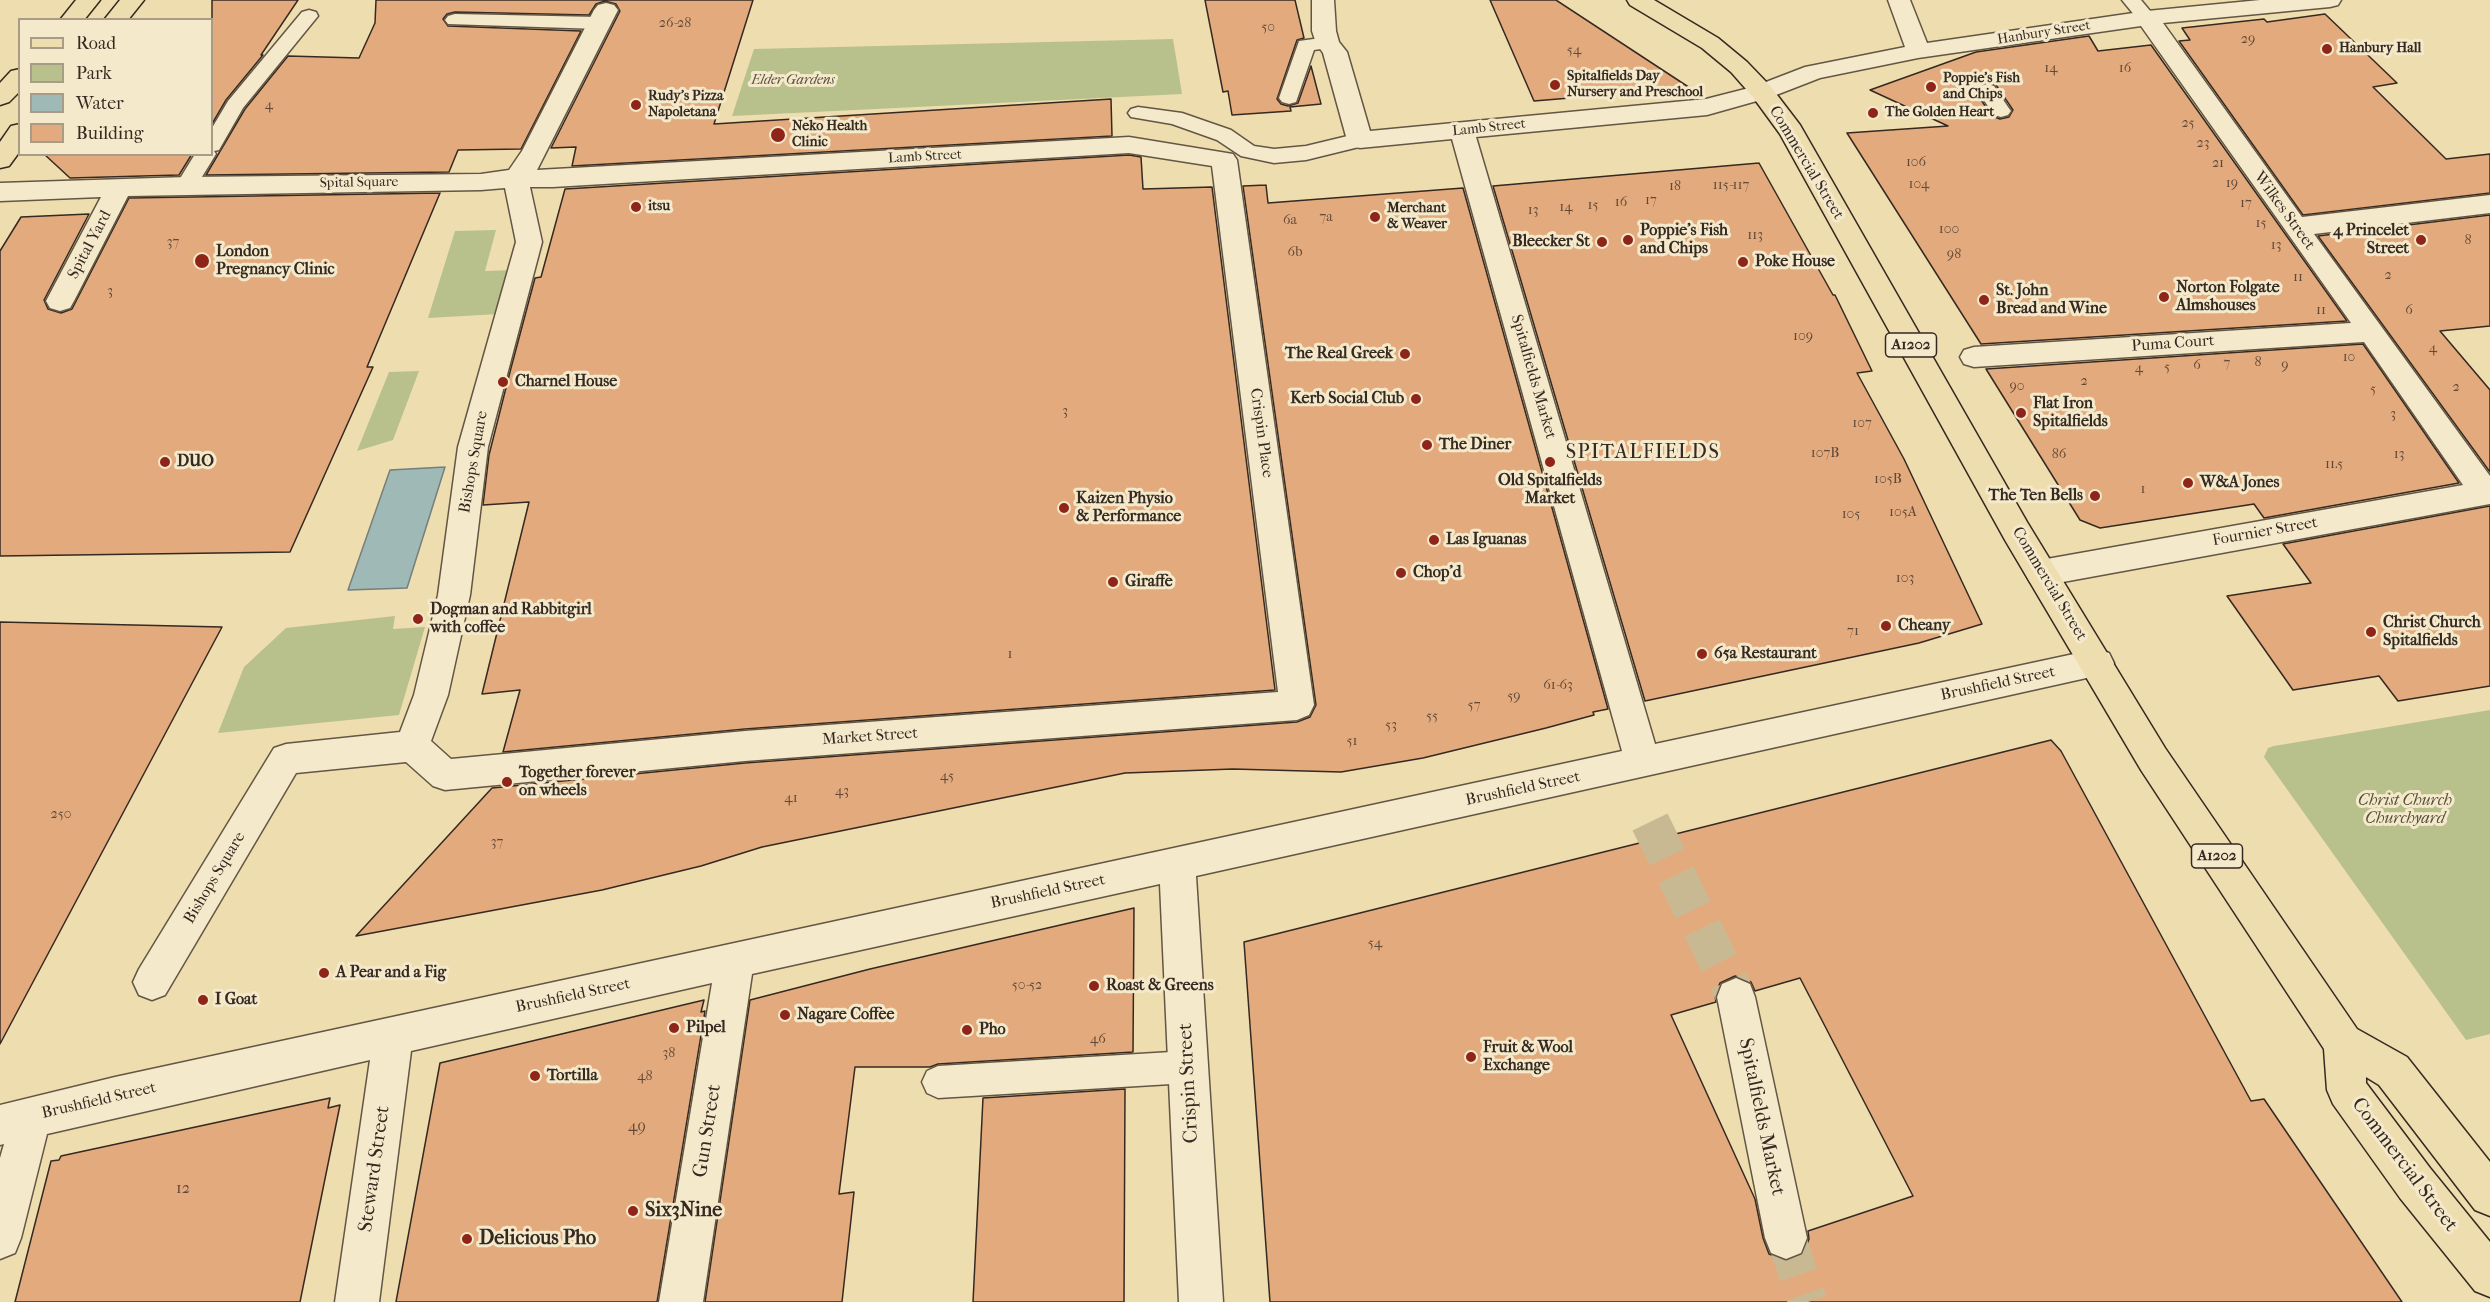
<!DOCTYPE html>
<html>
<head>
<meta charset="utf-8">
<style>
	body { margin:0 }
	#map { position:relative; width:2490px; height:1302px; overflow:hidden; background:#eeddaf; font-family:"IM FELL French Canon",serif }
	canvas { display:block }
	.legend { position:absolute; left:18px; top:18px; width:195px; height:138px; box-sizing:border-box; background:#f4e9cb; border:2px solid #a89c87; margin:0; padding:8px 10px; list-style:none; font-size:18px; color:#352921 }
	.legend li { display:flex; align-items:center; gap:12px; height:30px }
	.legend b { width:30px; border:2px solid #a89c87 }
</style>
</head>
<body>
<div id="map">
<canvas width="2490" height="1302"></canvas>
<ul class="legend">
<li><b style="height:8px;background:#eeddaf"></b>Road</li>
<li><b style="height:16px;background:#b8c18b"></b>Park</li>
<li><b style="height:16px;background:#9fb9b7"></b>Water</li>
<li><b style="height:16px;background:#e3aa7d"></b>Building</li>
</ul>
</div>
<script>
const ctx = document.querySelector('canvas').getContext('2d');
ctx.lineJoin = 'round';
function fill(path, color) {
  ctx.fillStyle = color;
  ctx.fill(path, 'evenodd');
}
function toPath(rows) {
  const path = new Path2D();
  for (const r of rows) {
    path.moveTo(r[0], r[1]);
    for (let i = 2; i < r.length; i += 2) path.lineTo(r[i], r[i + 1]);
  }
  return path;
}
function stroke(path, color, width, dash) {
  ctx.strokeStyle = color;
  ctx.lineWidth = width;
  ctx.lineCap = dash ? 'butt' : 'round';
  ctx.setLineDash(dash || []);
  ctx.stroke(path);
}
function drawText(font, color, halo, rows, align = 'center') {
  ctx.font = font + ' "IM FELL French Canon",serif';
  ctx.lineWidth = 6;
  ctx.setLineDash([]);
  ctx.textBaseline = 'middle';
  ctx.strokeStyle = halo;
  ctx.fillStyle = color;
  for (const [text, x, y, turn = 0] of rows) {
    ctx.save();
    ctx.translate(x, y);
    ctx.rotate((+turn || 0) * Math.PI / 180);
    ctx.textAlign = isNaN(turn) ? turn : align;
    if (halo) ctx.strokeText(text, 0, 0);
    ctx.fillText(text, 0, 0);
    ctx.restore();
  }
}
fill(toPath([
	[1173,39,1182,94,732,116,754,49],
	[496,230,485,271,515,270,499,314,428,318,455,231],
	[419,371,393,440,357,451,389,372],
	[395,616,393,629,425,627,399,715,218,733,244,667,286,628],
	[2490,710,2490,1034,2466,1040,2264,757,2268,748,2274,746]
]), '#b8c18b');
const water = toPath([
	[445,467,407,588,348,590,390,470,445,467]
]);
fill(water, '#9fb9b7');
stroke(water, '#757f7b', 1.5);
const building = toPath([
	[212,0,298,0,261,55,263,55,226,100,212,124,212,0],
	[376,0,753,0,714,124,1111,99,1112,136,572,166,576,147,551,148,620,11,616,4,605,1,596,4,589,15,455,12,447,14,443,19,448,26,581,31,521,149,458,150,449,172,206,175,245,109,288,56,359,58,375,23,376,0],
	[1205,0,1295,0,1304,38,1297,40,1277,99,1281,104,1288,106,1298,103,1311,66,1321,104,1290,107,1291,111,1232,115,1228,91,1223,92,1205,0],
	[1490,0,1556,0,1690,88,1534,101,1490,0],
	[2325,14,2397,83,2373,87,2446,159,2490,154,2490,193,2303,215,2179,41,2190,40,2182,28,2264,19,2267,22,2325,14],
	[2089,36,2098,51,2151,45,2347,321,1981,344,1847,133,1948,126,1870,90,1976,52,2089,36],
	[1986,82,1996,85,2013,110,2009,117,2000,119,1992,116,1975,91,1978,85,1986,82],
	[44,154,192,154,179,175,70,178,44,154],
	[1129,155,1141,157,1143,189,1212,187,1275,690,745,729,503,752,520,690,482,694,529,502,483,505,489,455,511,368,535,278,541,277,565,189,1129,155],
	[1759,163,1833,295,1835,295,1872,371,1857,373,1904,459,1982,624,1919,643,1645,701,1493,186,1759,163],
	[1266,185,1268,203,1463,188,1608,709,1593,712,1594,715,1546,728,1423,758,1341,772,1233,769,1125,773,762,847,701,866,602,890,356,936,492,788,745,763,1297,722,1310,717,1316,705,1243,186,1266,185],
	[440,193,367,367,373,367,290,552,0,556,0,251,21,217,89,214,44,300,48,309,61,313,72,309,129,198,440,193],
	[2490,215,2490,326,2440,331,2490,390,2490,472,2318,236,2490,215],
	[2363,344,2459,483,2264,518,2254,504,2100,528,2080,520,1986,369,2363,344],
	[2490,506,2490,686,2398,701,2379,676,2293,690,2227,596,2311,583,2283,544,2490,506],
	[0,622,222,627,0,1044,0,622],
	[2051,740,2061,751,2251,1101,2264,1099,2402,1302,1270,1302,1244,942,2051,740],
	[1735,976,1751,982,1755,991,1800,978,1913,1196,1808,1231,1809,1239,1803,1254,1787,1261,1769,1254,1763,1238,1755,1199,1671,1015,1716,1002,1715,996,1720,983,1735,976],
	[1134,908,1133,1052,938,1064,930,1067,855,1067,839,1194,854,1192,842,1302,705,1302,750,1000,870,969,1134,908],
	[704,1000,701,1012,705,1011,657,1302,396,1302,440,1063,704,1000],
	[1125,1089,1124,1302,973,1302,983,1098,1125,1089],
	[330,1098,328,1108,340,1105,300,1302,15,1302,51,1161,59,1160,61,1156,330,1098]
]);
fill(building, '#e3aa7d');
stroke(building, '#352921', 1.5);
stroke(toPath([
	[1650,822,1736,997],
	[1786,1238,1808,1302]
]), '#c9b993', 39, [39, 20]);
const lane = toPath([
	[2122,0,2141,0,2156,18,2154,22,2147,24,2140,22,2122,0],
	[309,10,316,12,318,16,243,108,219,150,214,151,216,154,194,190,187,192,180,190,176,185,195,154,212,154,212,128,228,101,302,12,309,10],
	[455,14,599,17,606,19,609,23,606,27,599,29,448,24,445,20,448,16,455,14],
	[1328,37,1335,39,1338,43,1335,47,1314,50,1296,102,1289,104,1282,102,1279,98,1299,41,1328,37],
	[1987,84,1994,86,2008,107,2011,111,2008,115,2001,117,1994,115,1977,90,1980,86,1987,84],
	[1138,107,1182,113,1231,130,1254,146,1274,149,1306,146,1360,133,1367,135,1370,140,1367,145,1306,160,1274,163,1241,156,1217,140,1172,124,1131,117,1128,113,1131,109,1138,107],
	[1188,1051,1199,1056,1204,1067,1199,1078,1188,1083,938,1098,927,1093,922,1082,927,1071,938,1066,1188,1051]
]);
const street = toPath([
	[1312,0,1334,0,1336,31,1339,42,1347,52,1370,131,1706,99,1753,87,1805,67,1905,47,1888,0,1910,0,1927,43,2147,11,2260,0,2341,0,2338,5,2330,7,2163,23,2302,217,2490,195,2490,213,2314,234,2490,476,2490,504,2041,586,2030,582,2025,573,2030,564,2041,560,2463,485,2364,342,1974,367,1964,364,1960,357,1964,350,1974,347,2351,323,2141,26,1918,58,1820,78,1771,97,1707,115,1476,137,1655,744,2097,649,2109,653,2114,663,2109,673,1196,876,1223,1302,1179,1302,1160,884,752,974,703,1302,659,1302,712,983,411,1051,379,1302,335,1302,370,1060,47,1134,21,1238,15,1253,0,1259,0,1158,4,1144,0,1145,0,1105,115,1077,1622,751,1452,139,1360,148,1351,146,1347,140,1323,53,1316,43,1312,31,1312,0],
	[606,3,614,5,618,10,537,170,1129,137,1233,154,1237,160,1314,705,1309,715,1297,720,745,761,445,790,433,786,406,762,296,773,165,995,152,1000,139,995,133,982,139,969,274,748,286,744,400,732,414,695,438,595,458,447,516,242,505,188,481,190,128,196,74,301,70,308,60,311,50,308,46,301,101,197,0,201,0,183,187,177,481,174,509,170,522,151,594,10,598,5,606,3],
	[1129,153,1212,166,1278,692,745,731,451,759,431,741,448,695,470,595,488,447,542,242,530,187,553,187,1129,153],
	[1736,978,1750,984,1755,997,1807,1238,1801,1253,1786,1259,1771,1253,1765,1238,1717,997,1722,984,1736,978]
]);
const primary = toPath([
	[76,0,100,0,84,20,60,20,76,0],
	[120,0,144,0,128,20,104,20,120,0],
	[20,69,20,91,9,102,0,105,0,83,11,71,20,69],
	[20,124,20,151,9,166,0,168,0,142,11,126,20,124]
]);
const highway = toPath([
	[1627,0,1654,0,1718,38,1747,62,1771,87,1800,125,2027,522,2165,748,2357,1029,2407,1057,2490,1162,2490,1216,2475,1210,2379,1085,2366,1077,2366,1083,2430,1168,2490,1242,2490,1297,2475,1291,2400,1198,2333,1104,2327,1090,2324,1049,2141,770,2005,540,1780,134,1753,97,1731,72,1702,48,1630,5,1627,0]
]);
stroke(lane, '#635644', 3);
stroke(street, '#635644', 3);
stroke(primary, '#352921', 3);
stroke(highway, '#352921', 3);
fill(lane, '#f4e9cb');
fill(street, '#f4e9cb');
fill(primary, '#eeddaf');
fill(highway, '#eeddaf');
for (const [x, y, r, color] of [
	[2327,49,6,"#8f2418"],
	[1555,85,6,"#8f2418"],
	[1931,87,6,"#8f2418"],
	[636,105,6,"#8f2418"],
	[1873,113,6,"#8f2418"],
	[778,135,8,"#8f2418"],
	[636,207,6,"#8f2418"],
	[1375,217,6,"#8f2418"],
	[1628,240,6,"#8f2418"],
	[2421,240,6,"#8f2418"],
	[1602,242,6,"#8f2418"],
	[202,261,8,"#8f2418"],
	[1743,262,6,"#8f2418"],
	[2164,297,6,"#8f2418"],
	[1984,300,6,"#8f2418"],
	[1405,354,6,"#8f2418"],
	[503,382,6,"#8f2418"],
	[1416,399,6,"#8f2418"],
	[2021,413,6,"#8f2418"],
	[1427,445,6,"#8f2418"],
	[165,462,6,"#8f2418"],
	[1550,462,6,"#8f2418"],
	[2188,483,6,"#8f2418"],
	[2095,496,6,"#8f2418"],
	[1064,508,6,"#8f2418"],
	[1434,540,6,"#8f2418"],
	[1401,573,6,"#8f2418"],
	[1113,582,6,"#8f2418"],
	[418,619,6,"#8f2418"],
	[1886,626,6,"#8f2418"],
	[2371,632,6,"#8f2418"],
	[1702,654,6,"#8f2418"],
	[507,782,6,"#8f2418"],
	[324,973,6,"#8f2418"],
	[1094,986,6,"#8f2418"],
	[203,1000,6,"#8f2418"],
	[785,1015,6,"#8f2418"],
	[674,1028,6,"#8f2418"],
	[967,1030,6,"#8f2418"],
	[1471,1057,6,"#8f2418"],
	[535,1076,6,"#8f2418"],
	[633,1211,6,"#8f2418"],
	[467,1239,6,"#8f2418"]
]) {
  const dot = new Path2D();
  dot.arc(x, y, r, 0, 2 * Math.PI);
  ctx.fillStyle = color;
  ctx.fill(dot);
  stroke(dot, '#f4e9cb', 2);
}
drawText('14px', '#604938', null, [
	["26-28",675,24],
	["50",1268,28],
	["29",2248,40],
	["54",1574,51],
	["14",2051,69],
	["16",2125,69],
	["4",269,106],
	["25",2188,124],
	["23",2203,144],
	["106",1916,163],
	["21",2218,164],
	["19",2232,184],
	["104",1919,185],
	["115-117",1731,186],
	["18",1675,187],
	["17",1651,201],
	["16",1621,203],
	["17",2246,204],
	["15",1593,206],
	["14",1566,208],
	["13",1533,211],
	["7a",1326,218],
	["6a",1290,221],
	["15",2261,224],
	["100",1949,230],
	["113",1755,236],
	["8",2468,241],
	["37",173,243],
	["13",2276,246],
	["6b",1295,253],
	["98",1954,255],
	["2",2388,276],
	["11",2298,278],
	["3",110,292],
	["11",2321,311],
	["6",2409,311],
	["109",1803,337],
	["4",2433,349],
	["10",2349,358],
	["8",2258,363],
	["7",2227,364],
	["6",2197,366],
	["9",2285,366],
	["5",2167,368],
	["4",2139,369],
	["2",2084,382],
	["90",2017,387],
	["2",2456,388],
	["5",2373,390],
	["3",1065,412],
	["3",2393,415],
	["107",1862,424],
	["107B",1825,454],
	["86",2059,455],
	["13",2399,455],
	["11.5",2334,465],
	["105B",1888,480],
	["1",2143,490],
	["105A",1903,513],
	["105",1851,515],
	["103",1905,579],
	["71",1853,632],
	["1",1010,655],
	["61-63",1558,686],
	["59",1514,697],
	["57",1474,706],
	["55",1432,717],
	["53",1391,726],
	["51",1352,742],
	["45",947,777],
	["43",842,792],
	["41",791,799],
	["250",61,815],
	["37",497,843],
	["54",1375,944],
	["50-52",1027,986],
	["46",1098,1040],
	["38",669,1054],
	["48",645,1077]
]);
drawText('14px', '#352921', '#f4e9cb', [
	["Hanbury Street",2044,33,-9],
	["Lamb Street",1489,128,-6],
	["Lamb Street",925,157,-3],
	["Spital Square",359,183,-1]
]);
drawText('bold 14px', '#352921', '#f4e9cb', [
	["Hanbury Hall",2339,49],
	["Spitalfields Day",1567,77],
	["Nursery and Preschool",1567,93],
	["Poppie’s Fish",1943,79],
	["and Chips",1943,95],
	["Rudy's Pizza",648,97],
	["Napoletana",648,113],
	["The Golden Heart",1885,113],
	["Neko Health",792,127],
	["Clinic",792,143],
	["itsu",648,207],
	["Merchant",1387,209],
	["& Weaver",1387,225]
], 'left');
drawText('italic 14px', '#564f3c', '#f4e9cb', [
	["Elder Gardens",793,81]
]);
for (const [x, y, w] of [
	[1911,345,51],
	[2217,856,51]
]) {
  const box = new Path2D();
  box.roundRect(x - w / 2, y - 12, w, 24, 4.5);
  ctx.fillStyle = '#f4e9cb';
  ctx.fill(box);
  stroke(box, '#352921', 1.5);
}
drawText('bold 15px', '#352921', null, [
	["A1202",1911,345],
	["A1202",2217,856]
]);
drawText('16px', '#352921', '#f4e9cb', [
	["Commercial Street",1806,163,59],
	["Wilkes Street",2284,211,54],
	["Spital Yard",90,245,-62],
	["Puma Court",2173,344,-4],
	["Spitalfields Market",1533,377,74],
	["Crispin Place",1261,433,82],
	["Bishops Square",474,462,-80],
	["Fournier Street",2265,532,-10],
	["Commercial Street",2049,584,59],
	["Brushfield Street",1998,684,-12],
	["Market Street",870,737,-4],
	["Brushfield Street",1523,789,-12],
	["Bishops Square",215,878,-59],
	["Brushfield Street",1048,892,-12],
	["Brushfield Street",573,996,-12],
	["Brushfield Street",99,1101,-13]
]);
drawText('bold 16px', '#352921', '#f4e9cb', [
	["Poppie's Fish",1640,231],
	["and Chips",1640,249],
	["4 Princelet",2409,231,"right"],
	["Street",2409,249,"right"],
	["Bleecker St",1590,242,"right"],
	["London",216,252],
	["Pregnancy Clinic",216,270],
	["Poke House",1755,262],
	["Norton Folgate",2176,288],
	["Almshouses",2176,306],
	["St. John",1996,291],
	["Bread and Wine",1996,309],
	["The Real Greek",1393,354,"right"],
	["Charnel House",515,382],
	["Kerb Social Club",1404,399,"right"],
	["Flat Iron",2033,404],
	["Spitalfields",2033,422],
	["The Diner",1439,445],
	["DUO",177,462],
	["Old Spitalfields",1550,481,"center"],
	["Market",1550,499,"center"],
	["W&A Jones",2200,483],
	["The Ten Bells",2083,496,"right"],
	["Kaizen Physio",1076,499],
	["& Performance",1076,517],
	["Las Iguanas",1446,540],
	["Chop'd",1413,573],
	["Giraffe",1125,582],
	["Dogman and Rabbitgirl",430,610],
	["with coffee",430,628],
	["Christ Church",2383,623],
	["Spitalfields",2383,641],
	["Cheany",1898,626],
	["65a Restaurant",1714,654],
	["Together forever",519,773],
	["on wheels",519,791],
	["A Pear and a Fig",336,973],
	["Roast & Greens",1106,986],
	["I Goat",215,1000],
	["Nagare Coffee",797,1015],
	["Pilpel",686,1028],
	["Pho",979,1030],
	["Fruit & Wool",1483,1048],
	["Exchange",1483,1066],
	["Tortilla",547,1076]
], 'left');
drawText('italic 16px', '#564f3c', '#f4e9cb', [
	["Christ Church",2405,801],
	["Churchyard",2405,819]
]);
drawText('16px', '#604938', null, [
	["49",637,1127],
	["12",183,1189]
]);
ctx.letterSpacing = '1.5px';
drawText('20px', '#352921', '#f4e9cb', [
	["SPITALFIELDS",1643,453]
]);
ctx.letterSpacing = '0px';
drawText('20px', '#352921', '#f4e9cb', [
	["Crispin Street",1189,1083,-93],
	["Spitalfields Market",1761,1117,78],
	["Gun Street",708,1131,-81],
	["Commercial Street",2404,1165,53],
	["Steward Street",375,1169,-82]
]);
drawText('bold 20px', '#352921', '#f4e9cb', [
	["Six3Nine",645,1211],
	["Delicious Pho",479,1239]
], 'left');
</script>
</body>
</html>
